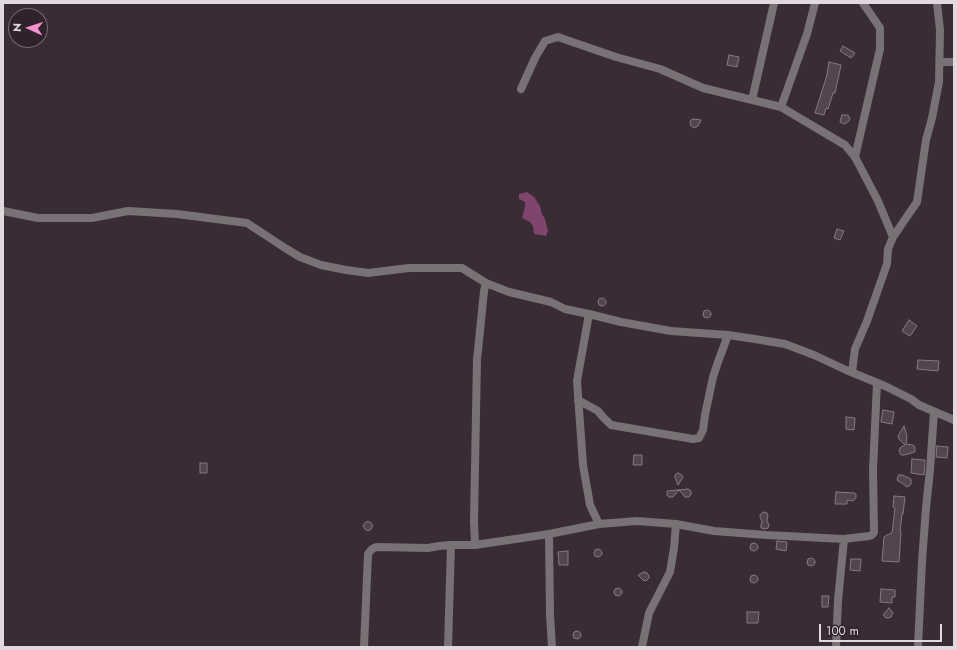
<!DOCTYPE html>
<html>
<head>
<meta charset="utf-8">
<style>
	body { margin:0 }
	#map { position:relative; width:957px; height:650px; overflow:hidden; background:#392c34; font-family:Jost,sans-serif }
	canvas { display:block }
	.frame { position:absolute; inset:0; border:4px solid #e1d9de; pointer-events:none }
	.north { position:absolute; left:8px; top:8px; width:40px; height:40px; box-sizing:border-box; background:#2f222a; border:1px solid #766b72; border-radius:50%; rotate:273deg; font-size:11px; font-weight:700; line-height:16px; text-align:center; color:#e1d9de }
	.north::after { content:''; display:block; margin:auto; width:14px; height:18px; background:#f491d3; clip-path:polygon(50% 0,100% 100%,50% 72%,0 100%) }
	.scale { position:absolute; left:819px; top:624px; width:123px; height:18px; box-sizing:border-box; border:2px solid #e1d9de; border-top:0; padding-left:5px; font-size:12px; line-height:14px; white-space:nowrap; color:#e1d9de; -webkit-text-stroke:3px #2f222a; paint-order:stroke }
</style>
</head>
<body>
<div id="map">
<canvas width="957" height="650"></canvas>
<div class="frame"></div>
<div class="north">N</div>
<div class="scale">100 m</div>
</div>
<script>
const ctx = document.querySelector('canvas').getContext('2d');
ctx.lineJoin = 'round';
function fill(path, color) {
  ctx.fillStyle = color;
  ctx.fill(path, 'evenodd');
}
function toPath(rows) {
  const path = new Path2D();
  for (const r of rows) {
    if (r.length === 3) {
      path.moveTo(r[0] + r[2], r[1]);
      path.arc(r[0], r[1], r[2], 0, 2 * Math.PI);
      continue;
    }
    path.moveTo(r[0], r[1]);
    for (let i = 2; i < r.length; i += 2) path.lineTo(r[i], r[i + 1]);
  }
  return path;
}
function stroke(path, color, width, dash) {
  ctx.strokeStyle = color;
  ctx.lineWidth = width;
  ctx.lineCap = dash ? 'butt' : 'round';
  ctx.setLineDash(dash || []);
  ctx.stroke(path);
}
fill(toPath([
	[527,192,534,197,540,206,542,214,545,219,548,231,546,236,534,234,533,226,530,222,522,218,525,207,525,202,519,199,519,194]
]), '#80456d');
const building = toPath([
	[843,46,855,53,851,58,840,51,843,46],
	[729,55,739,57,737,67,727,65,729,55],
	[829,62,841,65,835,93,833,93,828,109,826,108,824,115,815,113,827,75,829,62],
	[842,115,848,115,850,119,848,122,844,124,840,122,841,118,842,115],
	[694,119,701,120,698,126,694,128,691,126,690,122,691,120,694,119],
	[837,229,844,231,840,240,834,238,837,229],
	[602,302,4],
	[707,314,4],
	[909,320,917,326,910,336,902,331,909,320],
	[918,360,939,361,938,371,917,369,918,360],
	[883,410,894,412,892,424,881,422,883,410],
	[846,417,855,418,854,430,846,429,846,417],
	[904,426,907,436,906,444,913,445,915,447,915,452,904,455,901,455,899,451,900,448,905,445,899,439,898,436,904,426],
	[937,446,948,447,947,458,936,457,937,446],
	[634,455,642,455,642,465,633,465,634,455],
	[912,459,925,460,924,475,911,473,912,459],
	[200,463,207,463,207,473,200,473,200,463],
	[678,473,682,475,683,477,678,485,675,477,675,475,678,473],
	[899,475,902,475,911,479,911,484,909,486,907,487,902,483,898,481,897,478,899,475],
	[688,489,691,491,691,494,690,496,688,497,685,497,679,490,673,497,669,497,667,495,667,491,688,489],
	[836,492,854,493,856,494,856,498,853,501,847,500,847,504,835,504,836,492],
	[894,496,905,497,903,514,902,514,900,532,901,532,899,562,882,561,884,537,887,535,892,533,895,508,893,507,894,496],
	[763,512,767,513,768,515,767,521,769,525,768,528,765,529,761,528,761,525,762,521,760,517,760,515,763,512],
	[368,526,4.5],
	[777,541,787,542,786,551,776,549,777,541],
	[754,547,4],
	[598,553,4],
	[568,551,568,565,559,565,558,552,568,551],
	[811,562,4],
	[851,559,861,559,860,571,850,570,851,559],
	[644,572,647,573,649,576,649,578,646,581,643,580,638,575,644,572],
	[754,579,4],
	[618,592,4],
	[881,589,895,590,895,597,892,597,892,603,880,602,881,589],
	[822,596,829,596,828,607,822,607,822,596],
	[889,608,893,613,891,617,889,618,886,618,883,615,889,608],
	[747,612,759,612,758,623,747,623,747,612],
	[577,635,4]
]);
fill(building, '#52454d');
stroke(building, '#877881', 1);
stroke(toPath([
	[940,62,954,62],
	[521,89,535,58,545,41,558,37,616,57,660,69,703,88,781,107,845,145,855,157,878,201,893,237,888,249,887,264,867,321,855,349,852,372],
	[752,100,774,3],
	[781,107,807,34,815,3],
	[855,157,880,49,880,28,863,3],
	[3,211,38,218,92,218,128,211,177,214,247,223,285,248,300,257,321,265,346,270,368,273,409,268,462,268,486,283,509,292,551,302,565,309,589,314,621,322,671,331,728,335,755,339,785,344,814,355,846,370,885,386,911,399,919,405,954,420],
	[893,237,917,202,926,140,932,118,939,82,940,30,937,3],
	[589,314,577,381,583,465,590,505,599,524],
	[578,400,598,411,602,416,611,425,693,439,699,438,703,430,705,415,713,377,718,362,728,335],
	[549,534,550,614,552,647],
	[475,545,474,521,477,360,484,291,486,283],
	[364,647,368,554,372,549,376,547,428,548,439,546,451,545,475,545,549,534,599,524,637,521,676,524,714,531,766,535,844,539],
	[448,647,451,545],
	[642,647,649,613,670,572,674,548,676,524],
	[836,647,838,600,844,539,869,536,872,535,874,532,873,470,877,383],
	[918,647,922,561,926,508,930,470,934,412]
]), '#787175', 8);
</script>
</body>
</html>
